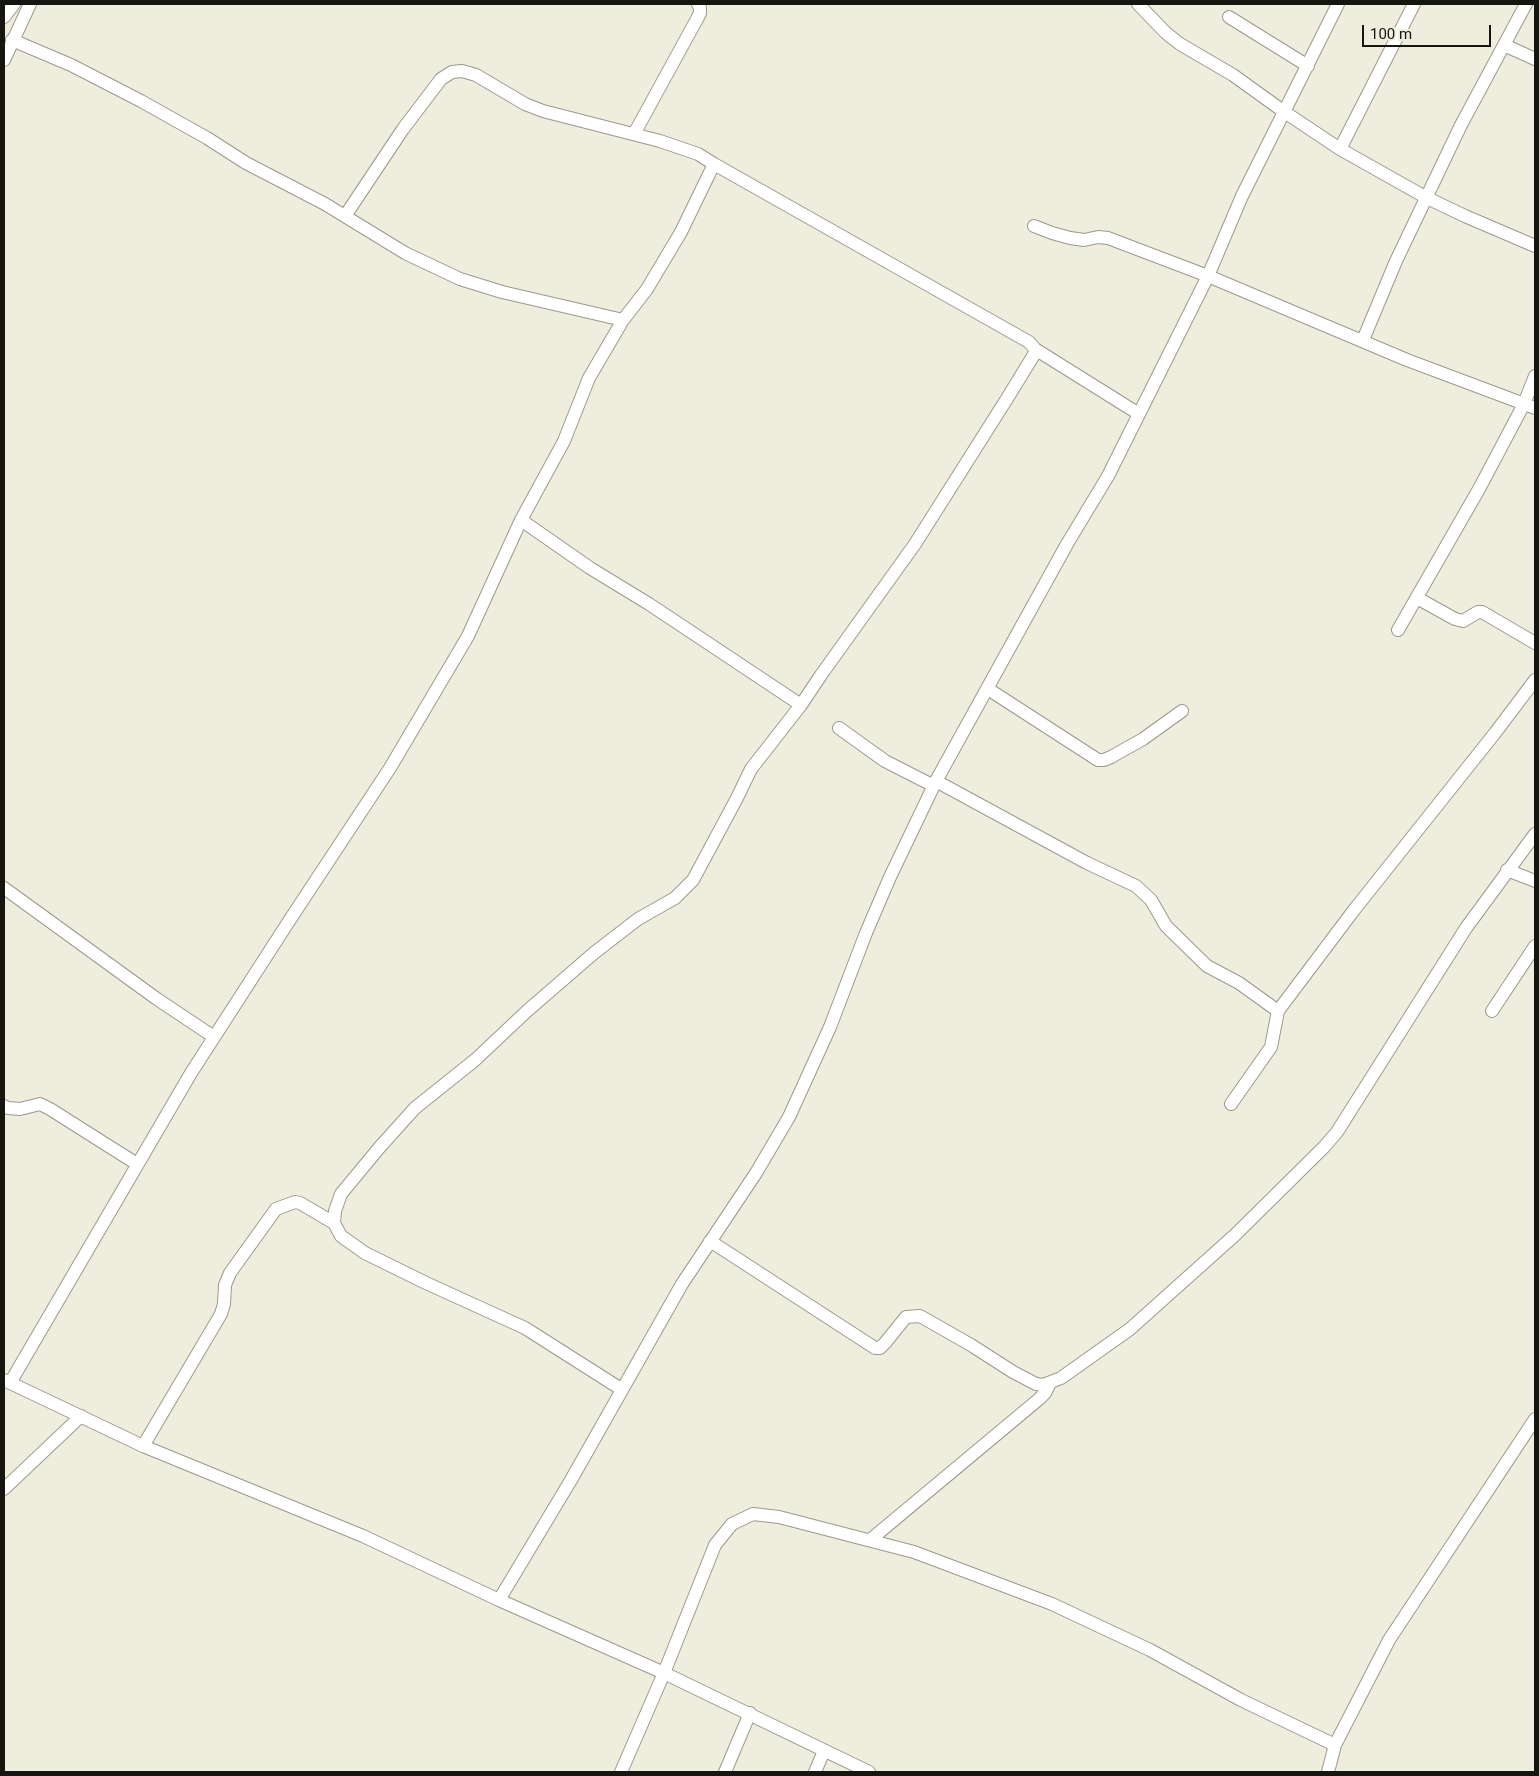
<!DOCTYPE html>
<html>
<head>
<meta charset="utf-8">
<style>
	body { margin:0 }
	#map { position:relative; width:1539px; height:1776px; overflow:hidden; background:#efedde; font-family:Roboto,sans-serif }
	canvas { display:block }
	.frame { position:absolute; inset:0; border:5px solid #161611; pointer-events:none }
	.scale { position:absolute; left:1362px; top:25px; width:129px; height:22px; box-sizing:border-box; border:2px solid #161611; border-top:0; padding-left:6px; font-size:15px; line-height:18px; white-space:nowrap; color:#161611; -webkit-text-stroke:4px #efedde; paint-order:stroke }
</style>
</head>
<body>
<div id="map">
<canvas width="1539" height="1776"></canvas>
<div class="frame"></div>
<div class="scale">100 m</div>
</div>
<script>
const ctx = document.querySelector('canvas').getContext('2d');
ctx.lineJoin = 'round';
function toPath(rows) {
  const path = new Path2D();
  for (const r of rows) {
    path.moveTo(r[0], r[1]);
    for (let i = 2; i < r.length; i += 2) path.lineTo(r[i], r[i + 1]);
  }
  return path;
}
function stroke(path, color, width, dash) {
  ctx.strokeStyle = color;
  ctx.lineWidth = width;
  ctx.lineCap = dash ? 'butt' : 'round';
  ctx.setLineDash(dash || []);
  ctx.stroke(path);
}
const minor = toPath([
	[1138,4,1166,33,1180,44,1233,75,1283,111,1340,149,1427,198,1465,216,1535,246],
	[4,17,14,4],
	[1229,17,1308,66],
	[12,40,71,65,141,101,207,138,246,163,325,204,405,253,460,279,502,292,623,320,647,289,681,232,714,164,1029,342,1035,349,1035,353,1008,397,915,544,821,675,801,705,751,769,737,798,693,880,675,898,638,919,594,953,527,1011,475,1060,415,1108,379,1148,341,1194,335,1211,334,1223,341,1236,365,1253,426,1283,525,1328,621,1389],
	[1504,45,1535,59],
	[4,60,30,4],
	[634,134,697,19,700,13,700,8,698,4],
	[1340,149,1414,4],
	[345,216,403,129,441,79,452,72,462,71,476,75,525,104,543,111,660,141,698,154,714,164],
	[1034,226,1052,233,1070,238,1084,240,1098,237,1108,238,1208,276,1407,360,1535,408],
	[1363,340,1396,261,1461,125,1526,4],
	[1035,349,1139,414],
	[521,520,590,568,649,604,801,705],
	[1417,598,1455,619,1463,621,1478,612,1482,612,1535,643],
	[1398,630,1479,489,1524,404,1535,376],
	[988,689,1098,760,1104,760,1111,757,1143,739,1182,711],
	[839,728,885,761,934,786],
	[936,781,1087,863,1136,886,1151,900,1166,926,1207,966,1239,983,1278,1011],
	[1507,870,1535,881],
	[4,888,157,999,214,1037],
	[1492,1011,1535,946],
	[1231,1104,1271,1047,1278,1011,1354,910,1495,733,1535,680],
	[4,1106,8,1108,20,1109,40,1104,50,1109,137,1164],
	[710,1241,875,1348,880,1348,885,1343,906,1317,920,1316,971,1345,1013,1372,1036,1384,1043,1385,1061,1378,1130,1329,1235,1235,1324,1147,1337,1132,1466,928,1535,834],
	[4,1380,143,1446,363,1536,499,1600,664,1673,869,1772],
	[10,1383,191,1073,291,918,390,768,468,636,521,520,564,441,589,378,623,320],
	[143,1446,221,1314,224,1304,225,1285,230,1273,276,1209,295,1202,300,1203,334,1223],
	[4,1489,81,1416],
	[870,1540,1039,1399,1045,1393,1050,1383],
	[499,1600,571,1480,682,1284,756,1173,789,1117,830,1027,866,933,890,877,936,781,1067,544,1108,476,1208,276,1242,196,1338,4],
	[621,1772,664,1673,715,1545,732,1524,753,1514,779,1517,914,1552,1052,1604,1150,1650,1241,1700,1335,1745],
	[725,1772,750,1713],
	[815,1772,824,1751],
	[1328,1772,1335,1745,1389,1640,1535,1419]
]);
stroke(minor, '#9c998c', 14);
stroke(minor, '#fff', 12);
</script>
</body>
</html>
